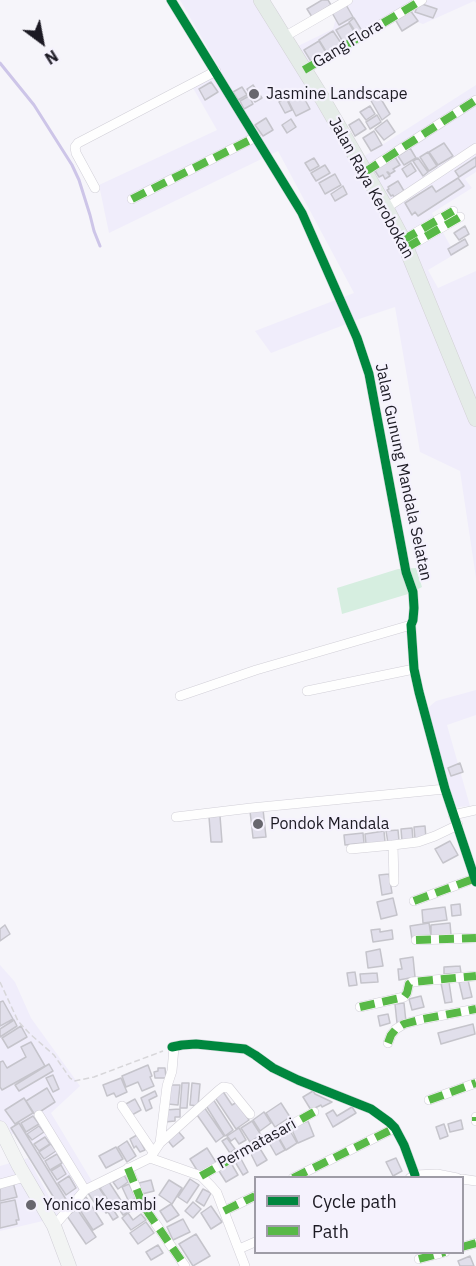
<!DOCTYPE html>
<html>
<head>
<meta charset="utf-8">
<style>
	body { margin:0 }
	#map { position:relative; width:476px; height:1266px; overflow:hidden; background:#f6f5fa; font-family:"IBM Plex Sans",sans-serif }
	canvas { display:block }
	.legend { position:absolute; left:254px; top:1176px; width:210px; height:78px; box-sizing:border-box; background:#f5f2fd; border:2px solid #9e9ca6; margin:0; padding:8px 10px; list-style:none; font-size:18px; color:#1c1a23 }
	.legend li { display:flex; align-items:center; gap:12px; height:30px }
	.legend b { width:30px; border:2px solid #9e9ca6 }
	.north { position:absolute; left:12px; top:12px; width:60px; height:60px; -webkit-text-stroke:4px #f5f2fd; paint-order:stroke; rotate:148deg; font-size:16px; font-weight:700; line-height:24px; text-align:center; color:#1c1a23 }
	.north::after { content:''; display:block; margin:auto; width:21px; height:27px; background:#1c1a23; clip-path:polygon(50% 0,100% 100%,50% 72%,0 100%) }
</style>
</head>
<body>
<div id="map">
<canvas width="476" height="1266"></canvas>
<ul class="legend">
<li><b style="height:8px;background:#00873e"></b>Cycle path</li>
<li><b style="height:8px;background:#58b947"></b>Path</li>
</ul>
<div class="north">N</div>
</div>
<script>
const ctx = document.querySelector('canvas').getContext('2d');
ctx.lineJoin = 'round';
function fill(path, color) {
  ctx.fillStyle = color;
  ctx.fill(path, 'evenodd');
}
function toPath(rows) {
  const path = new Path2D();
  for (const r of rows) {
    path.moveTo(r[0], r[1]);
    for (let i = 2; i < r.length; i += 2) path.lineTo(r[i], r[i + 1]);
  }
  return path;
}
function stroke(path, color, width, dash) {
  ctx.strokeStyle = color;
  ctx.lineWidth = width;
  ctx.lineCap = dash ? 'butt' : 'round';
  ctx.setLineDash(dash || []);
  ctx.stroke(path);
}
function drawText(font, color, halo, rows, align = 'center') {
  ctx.font = font + ' "IBM Plex Sans",sans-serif';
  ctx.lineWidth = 4.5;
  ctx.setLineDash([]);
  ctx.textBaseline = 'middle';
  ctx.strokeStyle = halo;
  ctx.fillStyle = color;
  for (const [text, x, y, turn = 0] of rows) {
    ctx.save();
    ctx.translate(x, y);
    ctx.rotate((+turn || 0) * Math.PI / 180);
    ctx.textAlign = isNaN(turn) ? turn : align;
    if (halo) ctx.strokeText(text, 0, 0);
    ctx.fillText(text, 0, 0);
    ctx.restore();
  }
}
fill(toPath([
	[180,0,270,0,279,13,298,46,333,29,340,4,346,0,476,0,476,3,474,1,423,24,399,15,308,64,360,159,476,85,476,172,465,179,472,188,432,213,455,254,428,270,438,288,476,271,476,578,460,471,420,452,395,307,362,318,271,353,255,331,354,293,278,151,109,233,99,185,217,130,193,88,221,71],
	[476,690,476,715,447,725,470,806,445,808,444,781,422,713,436,701],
	[0,965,15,982,31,1018,80,1086,51,1113,93,1183,72,1208,23,1129,0,1140],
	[28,1158,60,1217,0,1231,0,1166]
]), '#f0edfb');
fill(toPath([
	[416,568,422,587,408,594,342,614,337,588,398,569]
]), '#d6eee0');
stroke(toPath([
	[0,63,34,105,72,165,79,180,90,215,94,231,100,246]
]), '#cdc5e8', 3);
const building = toPath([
	[322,0,328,0,331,5,312,17,307,9,322,0],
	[345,3,353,17,339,25,331,11,345,3],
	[419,3,437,9,433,18,415,12,419,3],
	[410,10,418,21,402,31,395,19,410,10],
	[354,18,362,31,357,34,349,22,354,18],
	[349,23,356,35,343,42,336,30,349,23],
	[333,31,341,43,327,53,319,40,333,31],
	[319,41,327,54,312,63,304,50,319,41],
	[211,82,218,92,205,100,199,89,211,82],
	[253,85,262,98,255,102,247,89,253,85],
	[242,87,247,95,238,100,233,92,242,87],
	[378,94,390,114,382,120,370,99,378,94],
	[294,95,296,99,303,96,310,109,296,116,287,98,294,95],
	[249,96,253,104,244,109,240,101,249,96],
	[286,98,292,110,285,113,279,102,286,98],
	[370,106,375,114,366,120,360,112,370,106],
	[377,115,381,122,370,129,366,122,377,115],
	[266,118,273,130,263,136,255,125,266,118],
	[291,119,296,127,287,133,282,125,291,119],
	[359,119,366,129,355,136,349,125,359,119],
	[387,120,395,132,384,140,375,129,387,120],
	[374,131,382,145,371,151,363,138,374,131],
	[444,143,453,156,438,165,429,152,444,143],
	[410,148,416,158,404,165,398,156,410,148],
	[428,152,437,166,429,171,420,157,428,152],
	[395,157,400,165,393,169,395,171,390,174,388,172,387,172,390,176,385,179,383,175,379,177,374,169,395,157],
	[476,157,476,166,459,177,455,171,476,157],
	[314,158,319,166,310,171,305,163,314,158],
	[418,158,428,172,423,176,413,161,418,158],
	[411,163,416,171,407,177,402,169,411,163],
	[325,165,330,173,316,181,311,173,325,165],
	[335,174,341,185,325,194,319,183,335,174],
	[458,178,464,186,418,216,415,212,412,215,405,203,432,186,436,192,458,178],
	[398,181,404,191,394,197,393,195,391,196,387,190,389,189,388,187,398,181],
	[343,186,347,194,335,201,331,194,343,186],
	[465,226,469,234,459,240,454,233,465,226],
	[465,239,468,245,451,255,448,249,465,239],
	[460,763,463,772,451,776,448,768,460,763],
	[263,809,266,837,253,838,250,811,263,809],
	[220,816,222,842,211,842,209,817,220,816],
	[425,826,426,838,415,839,414,827,425,826],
	[412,828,413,840,402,841,401,829,412,828],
	[398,830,399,841,388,843,386,831,398,830],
	[384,831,385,842,366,844,365,834,384,831],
	[363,833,364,843,345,845,344,835,363,833],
	[450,841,458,855,443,863,435,849,450,841],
	[389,874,392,893,382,895,379,875,389,874],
	[393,898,397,915,381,919,377,902,393,898],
	[460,904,461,915,452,916,451,905,460,904],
	[445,907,447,920,423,923,422,910,445,907],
	[429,923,431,936,412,939,410,926,429,923],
	[450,923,451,935,431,936,431,925,450,923],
	[5,925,10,934,0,941,0,929,5,925],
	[380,929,380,932,392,930,393,939,373,942,371,930,380,929],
	[380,949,383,966,368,968,366,952,380,949],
	[413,957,415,977,399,980,398,969,402,969,400,959,413,957],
	[460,966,461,973,444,974,444,967,460,966],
	[355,972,357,985,349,986,347,973,355,972],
	[377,973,378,982,361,983,360,974,377,973],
	[468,980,472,997,463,999,459,982,468,980],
	[449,982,452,1002,445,1003,441,983,449,982],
	[421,996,424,1007,412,1010,409,999,421,996],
	[3,1001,13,1019,0,1026,0,1002,3,1001],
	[404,1003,406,1022,397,1023,395,1004,404,1003],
	[388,1014,390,1023,380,1026,378,1016,388,1014],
	[14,1020,17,1026,0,1037,0,1029,14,1020],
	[473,1024,475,1034,441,1044,438,1033,473,1024],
	[21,1026,27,1037,8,1048,2,1038,21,1026],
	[31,1042,45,1066,2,1090,0,1087,0,1062,3,1061,7,1068,26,1057,21,1047,31,1042],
	[49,1064,53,1071,19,1091,15,1085,49,1064],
	[148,1065,152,1076,150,1077,154,1086,142,1091,138,1082,126,1087,122,1076,148,1065],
	[158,1068,165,1068,166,1078,155,1078,154,1072,158,1071,158,1068],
	[53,1075,59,1089,53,1092,46,1078,53,1075],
	[121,1078,127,1092,116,1097,114,1093,107,1096,103,1085,121,1078],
	[182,1083,189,1083,187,1108,180,1108,182,1083],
	[192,1083,200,1084,198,1106,190,1105,192,1083],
	[170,1085,180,1085,178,1105,168,1104,170,1085],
	[47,1088,55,1102,35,1115,26,1101,47,1088],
	[222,1090,232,1105,237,1102,249,1120,236,1129,214,1096,222,1090],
	[155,1091,157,1096,149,1100,152,1108,146,1111,141,1098,155,1091],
	[313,1091,315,1094,332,1102,322,1107,321,1105,311,1110,303,1097,313,1091],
	[24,1098,33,1113,15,1124,5,1110,24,1098],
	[135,1099,141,1110,130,1116,124,1105,135,1099],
	[213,1099,233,1130,225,1136,205,1104,213,1099],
	[281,1103,290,1117,275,1127,266,1113,281,1103],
	[204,1107,224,1136,216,1142,195,1112,204,1107],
	[352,1107,356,1113,333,1127,326,1114,333,1110,337,1116,352,1107],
	[180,1109,180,1117,175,1117,175,1121,165,1122,165,1110,180,1109],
	[264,1112,271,1123,260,1131,253,1120,264,1112],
	[33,1116,39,1124,26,1132,21,1123,33,1116],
	[461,1120,463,1129,450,1132,448,1124,461,1120],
	[252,1121,261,1135,250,1142,241,1128,252,1121],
	[308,1121,314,1136,298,1143,291,1128,308,1121],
	[19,1123,67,1201,59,1206,11,1128,19,1123],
	[444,1124,448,1136,440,1139,436,1127,444,1124],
	[39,1126,44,1132,32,1140,27,1134,39,1126],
	[239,1128,246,1140,239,1144,235,1138,231,1141,227,1136,239,1128],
	[289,1129,297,1143,286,1150,278,1136,289,1129],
	[177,1130,184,1138,173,1147,166,1138,177,1130],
	[137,1135,145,1150,140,1152,136,1146,134,1148,130,1139,137,1135],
	[277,1136,285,1150,276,1155,268,1141,277,1136],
	[45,1137,50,1144,39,1151,34,1144,45,1137],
	[227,1138,235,1149,230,1153,222,1141,227,1138],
	[127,1141,136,1156,127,1162,118,1147,127,1141],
	[51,1144,56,1151,44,1159,39,1152,51,1144],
	[116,1147,123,1159,106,1168,99,1156,116,1147],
	[259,1147,267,1160,257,1166,250,1152,259,1147],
	[207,1148,217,1164,200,1175,190,1159,207,1148],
	[57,1154,62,1163,50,1170,45,1161,57,1154],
	[240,1157,248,1172,243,1175,234,1160,240,1157],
	[396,1158,402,1171,393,1176,386,1162,396,1158],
	[231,1163,238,1175,226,1182,219,1171,231,1163],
	[61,1165,66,1174,57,1180,51,1171,61,1165],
	[124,1175,128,1182,118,1189,113,1182,124,1175],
	[69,1176,76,1188,66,1195,58,1183,69,1176],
	[190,1179,199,1185,187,1203,178,1197,190,1179],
	[151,1180,154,1191,142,1194,139,1183,151,1180],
	[169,1180,182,1188,172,1204,159,1195,169,1180],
	[13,1182,17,1197,0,1201,0,1185,13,1182],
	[109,1182,124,1205,117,1209,114,1205,112,1206,100,1188,109,1182],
	[129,1184,136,1198,129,1202,122,1187,129,1184],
	[98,1186,118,1217,113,1220,108,1212,106,1213,98,1200,94,1202,88,1193,98,1186],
	[203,1189,211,1193,204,1206,196,1201,203,1189],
	[86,1197,103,1224,93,1230,78,1207,81,1206,78,1202,86,1197],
	[15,1200,19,1220,16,1220,17,1224,0,1228,0,1203,15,1200],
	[135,1200,139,1207,123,1215,119,1209,135,1200],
	[193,1202,201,1209,193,1218,185,1211,193,1202],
	[171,1204,179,1215,167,1222,160,1211,171,1204],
	[211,1206,222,1222,211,1229,201,1213,211,1206],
	[77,1209,96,1237,86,1244,67,1216,77,1209],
	[128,1213,133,1220,141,1214,146,1220,131,1230,122,1218,128,1213],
	[183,1219,190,1232,173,1240,167,1227,183,1219],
	[146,1222,154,1233,138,1244,130,1233,146,1222],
	[196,1234,210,1256,193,1266,179,1244,196,1234],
	[158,1245,163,1253,151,1260,146,1252,158,1245],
	[470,1256,474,1266,460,1266,458,1261,470,1256]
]);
fill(building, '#e1dfeb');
stroke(building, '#c5c4cb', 1.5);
const street = toPath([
	[171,0,302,213,357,338,369,374,406,572,413,592,414,608,413,620,411,625,414,669,419,692,445,789,476,882],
	[284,37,348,0],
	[304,70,422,0],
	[365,172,476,100],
	[95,188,76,153,75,147,78,143,216,71],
	[132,199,256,137],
	[386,208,476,148],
	[403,240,453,211],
	[406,248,460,217],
	[307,691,414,669],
	[180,696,256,670,411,625],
	[453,815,476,810],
	[176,817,251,808,445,789],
	[351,849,393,845],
	[394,882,393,845,418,842,435,836,458,825],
	[414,901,476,878],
	[416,940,476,938],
	[360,1007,404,997,407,993,409,984,412,982,476,976],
	[388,1043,391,1035,396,1029,404,1024,423,1019,476,1009],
	[172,1047,182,1045,196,1044,245,1049,255,1055,273,1068,298,1080,371,1109,389,1122,395,1128,404,1145,415,1175],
	[429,1100,476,1083],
	[122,1106,153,1152],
	[39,1115,85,1190],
	[476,1117,476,1121],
	[160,1143,167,1086,172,1071,174,1047],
	[150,1158,160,1143,219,1090,223,1087,229,1088,250,1114],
	[128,1168,141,1200,149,1214,185,1266],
	[201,1176,314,1112],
	[293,1178,395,1128],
	[410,1178,415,1175,437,1174,457,1178],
	[462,1179,476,1181],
	[0,1184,25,1177],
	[224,1211,255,1196],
	[54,1226,85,1190,150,1158,201,1176,211,1186,217,1193,245,1266],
	[462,1247,476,1243],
	[239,1249,255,1242],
	[419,1259,445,1252]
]);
const secondary = toPath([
	[0,1128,19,1166,54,1226,69,1266]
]);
const primary = toPath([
	[261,0,322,98,386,208,403,240,476,419]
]);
stroke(street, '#d1cfd7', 10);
stroke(secondary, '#d1cfd7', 15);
stroke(primary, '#d3d2d6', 16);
stroke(toPath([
	[0,982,18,1021,30,1034,54,1055,70,1078,74,1081,94,1077,163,1051]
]), '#d7d6d9', 1.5, [6, 3]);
stroke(street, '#fefefe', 9);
stroke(secondary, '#f2f4f3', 14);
stroke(primary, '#e5ece8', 15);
stroke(toPath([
	[304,70,422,0],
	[365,172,476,100],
	[132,199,256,137],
	[403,240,453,211],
	[406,248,460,217],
	[414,901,476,878],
	[416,940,476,938],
	[360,1007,404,997,407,993,409,984,412,982,476,976],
	[388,1043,391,1035,396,1029,404,1024,423,1019,476,1009],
	[429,1100,476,1083],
	[476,1117,476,1121],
	[128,1168,141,1200,149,1214,185,1266],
	[201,1176,314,1112],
	[293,1178,395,1128],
	[224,1211,255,1196],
	[462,1247,476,1243],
	[419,1259,445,1252]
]), '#58b947', 8, [15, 8]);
stroke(toPath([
	[171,0,302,213,357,338,369,374,406,572,413,592,414,608,413,620,411,625,414,669,419,692,445,789,476,882],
	[172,1047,182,1045,196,1044,245,1049,255,1055,273,1068,298,1080,371,1109,389,1122,395,1128,404,1145,415,1175]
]), '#00873e', 9);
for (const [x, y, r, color] of [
	[254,94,6,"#68676e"],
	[258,824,6,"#68676e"],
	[31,1205,6,"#68676e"]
]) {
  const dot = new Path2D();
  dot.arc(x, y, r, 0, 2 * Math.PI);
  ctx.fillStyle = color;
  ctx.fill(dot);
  stroke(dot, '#f5f2fd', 2);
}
drawText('16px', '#1c1a23', '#f5f2fd', [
	["Gang Flora",348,44,-31],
	["Jalan Raya Kerobokan",371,188,61],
	["Jalan Gunung Mandala Selatan",403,472,78],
	["Permatasari",257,1144,-29]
]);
drawText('16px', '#1c1a23', '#f5f2fd', [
	["Jasmine Landscape",266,94],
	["Pondok Mandala",270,824],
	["Yonico Kesambi",43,1205]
], 'left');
</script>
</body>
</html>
